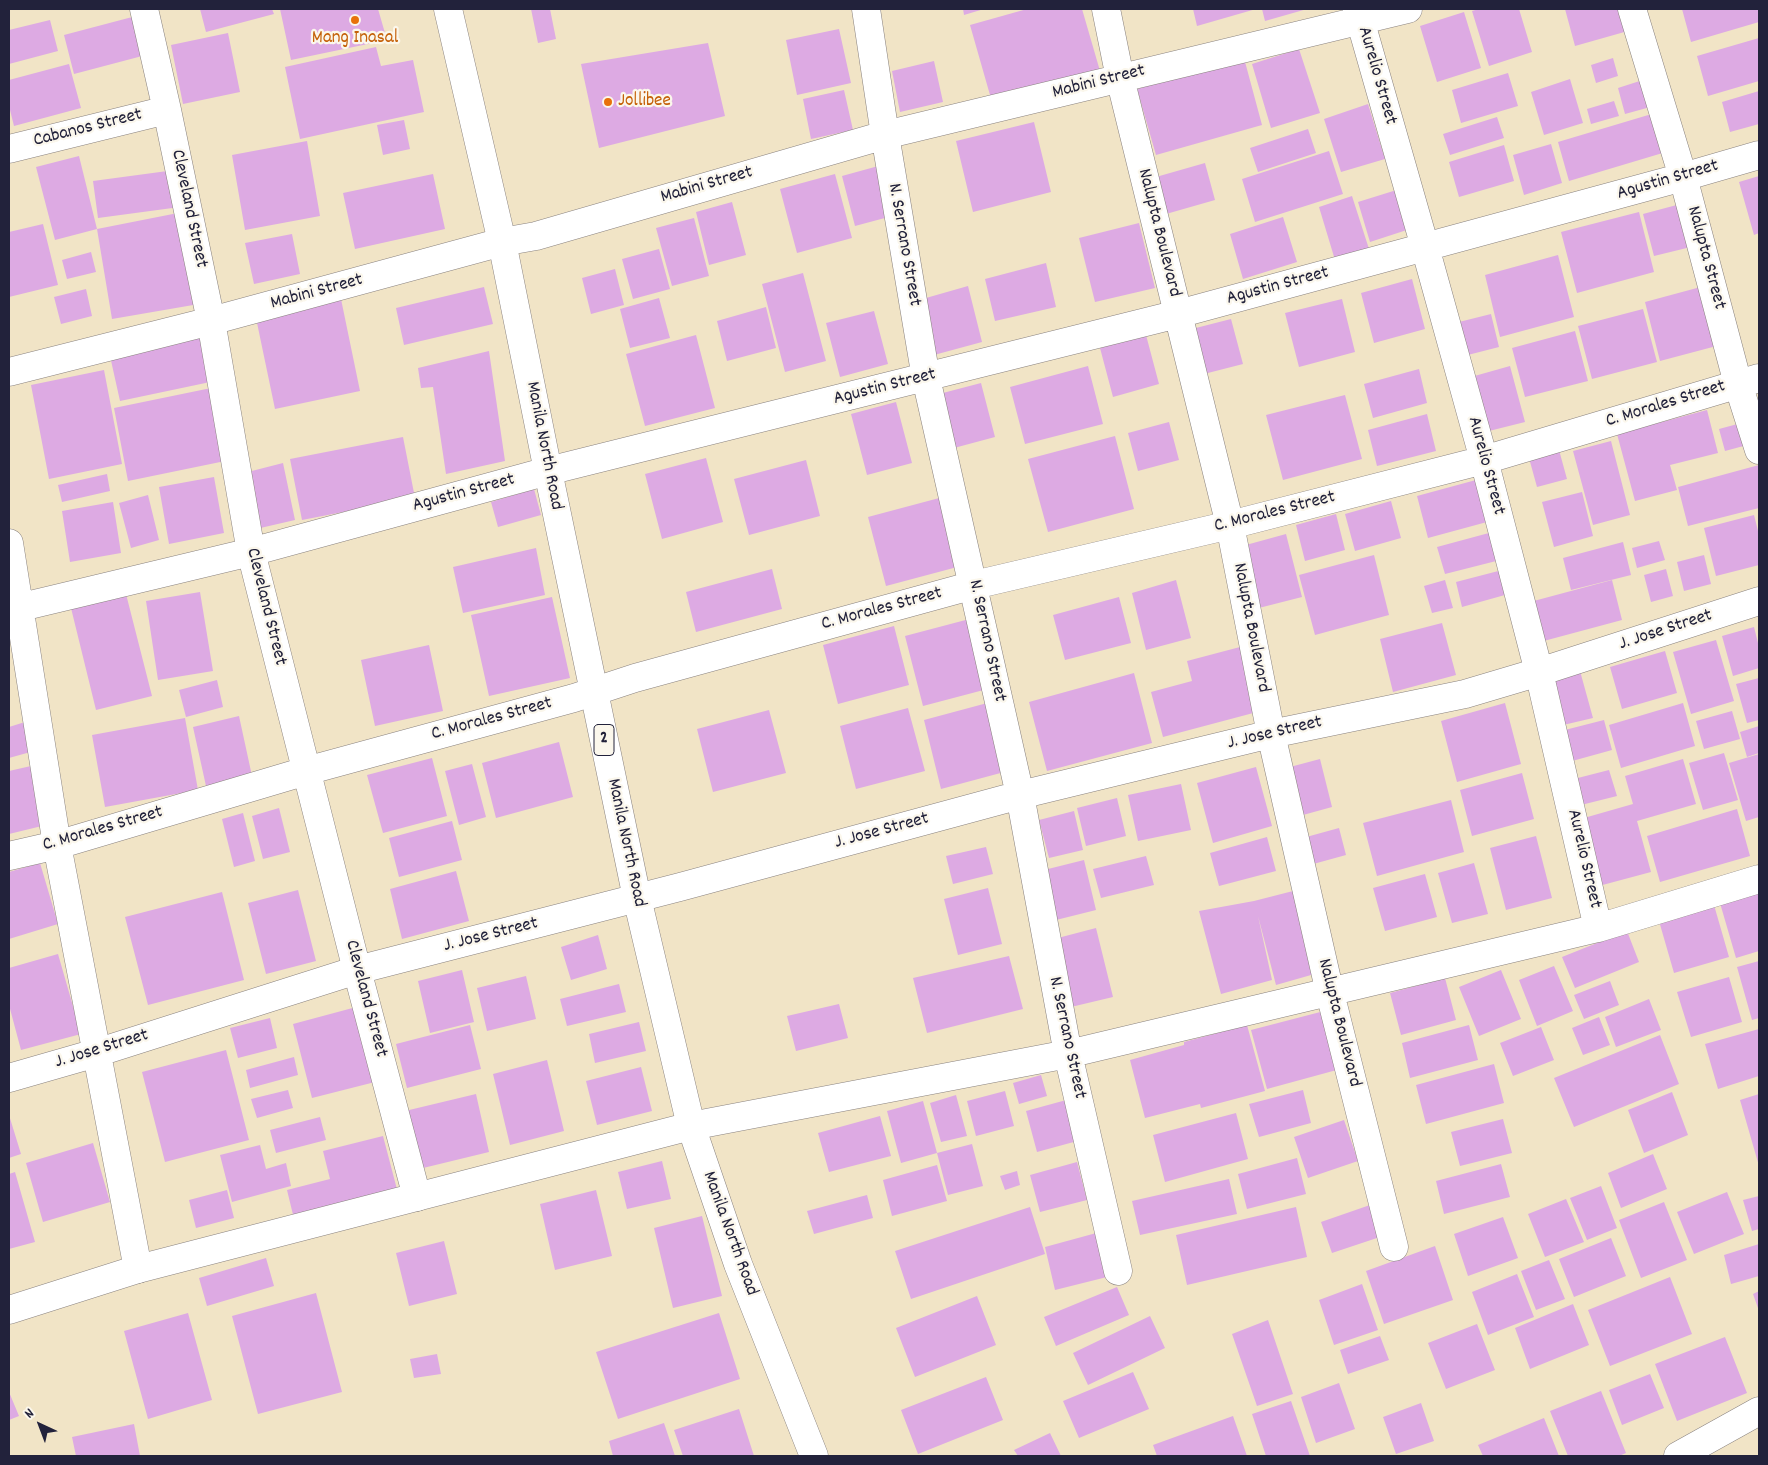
<!DOCTYPE html>
<html>
<head>
<meta charset="utf-8">
<style>
	body { margin:0 }
	#map { position:relative; width:1768px; height:1465px; overflow:hidden; background:#f1e4c6; font-family:Dekko,sans-serif }
	canvas { display:block }
	.frame { position:absolute; inset:0; border:10px solid #22223b; pointer-events:none }
	.north { position:absolute; left:15px; top:1400px; width:50px; height:50px; -webkit-text-stroke:4px #fbf7ec; paint-order:stroke; rotate:317deg; font-size:14px; font-weight:700; line-height:20px; text-align:center; color:#22223b }
	.north::after { content:''; display:block; margin:auto; width:18px; height:22px; background:#22223b; clip-path:polygon(50% 0,100% 100%,50% 72%,0 100%) }
</style>
</head>
<body>
<div id="map">
<canvas width="1768" height="1465"></canvas>
<div class="frame"></div>
<div class="north">N</div>
</div>
<script>
const ctx = document.querySelector('canvas').getContext('2d');
ctx.lineJoin = 'round';
function fill(path, color) {
  ctx.fillStyle = color;
  ctx.fill(path, 'evenodd');
}
function toPath(rows) {
  const path = new Path2D();
  for (const r of rows) {
    path.moveTo(r[0], r[1]);
    for (let i = 2; i < r.length; i += 2) path.lineTo(r[i], r[i + 1]);
  }
  return path;
}
function stroke(path, color, width, dash) {
  ctx.strokeStyle = color;
  ctx.lineWidth = width;
  ctx.lineCap = dash ? 'butt' : 'round';
  ctx.setLineDash(dash || []);
  ctx.stroke(path);
}
function drawText(font, color, halo, rows, align = 'center') {
  ctx.font = font + ' Dekko,sans-serif';
  ctx.lineWidth = 4.5;
  ctx.setLineDash([]);
  ctx.textBaseline = 'middle';
  ctx.strokeStyle = halo;
  ctx.fillStyle = color;
  for (const [text, x, y, turn = 0] of rows) {
    ctx.save();
    ctx.translate(x, y);
    ctx.rotate((+turn || 0) * Math.PI / 180);
    ctx.textAlign = isNaN(turn) ? turn : align;
    if (halo) ctx.strokeText(text, 0, 0);
    ctx.fillText(text, 0, 0);
    ctx.restore();
  }
}
fill(toPath([
	[200,9,272,9,274,14,206,32],
	[280,9,378,9,387,40,291,60],
	[531,9,550,9,556,39,538,43],
	[963,9,984,9,964,15],
	[1027,9,1082,9,1100,71,992,102,970,25],
	[1193,9,1256,9,1197,26],
	[1262,9,1307,9,1265,21],
	[1479,9,1519,9,1532,52,1489,66,1472,11],
	[1565,9,1629,9,1635,29,1575,46],
	[1682,9,1759,9,1759,22,1691,42],
	[1464,12,1481,68,1437,82,1420,26],
	[136,16,146,55,74,74,64,35],
	[50,20,58,51,9,64,9,30],
	[839,29,851,83,797,95,786,40],
	[228,33,240,92,183,104,171,45],
	[1759,38,1759,81,1708,96,1697,56],
	[708,43,725,116,599,148,581,64],
	[376,47,381,66,413,60,424,112,300,139,285,67],
	[1299,49,1320,113,1271,128,1252,64],
	[1244,58,1262,125,1156,155,1137,89],
	[1613,58,1618,76,1596,83,1591,65],
	[934,61,943,102,900,112,892,71],
	[69,64,81,108,14,126,9,106,9,80],
	[1508,73,1518,106,1461,123,1452,90],
	[1570,79,1583,123,1544,135,1531,92],
	[1646,79,1654,106,1625,114,1618,88],
	[844,90,853,130,811,139,803,99],
	[1759,91,1759,124,1730,132,1722,102],
	[1614,101,1619,116,1591,124,1587,109],
	[1368,104,1385,159,1341,172,1324,119],
	[1655,113,1666,152,1569,181,1558,142],
	[1497,117,1504,138,1450,155,1443,134],
	[404,120,410,149,383,155,377,125],
	[1034,122,1051,192,973,212,956,141],
	[1308,129,1316,153,1258,172,1250,148],
	[307,141,320,216,245,230,232,155],
	[1551,144,1562,183,1524,195,1513,155],
	[1504,145,1514,181,1459,197,1449,162],
	[1329,151,1343,194,1255,222,1242,179],
	[79,156,97,229,55,240,36,167],
	[1205,163,1215,200,1159,216,1149,179],
	[882,165,896,215,855,226,842,176],
	[175,170,180,207,98,218,93,181],
	[433,174,445,229,355,249,343,193],
	[835,174,852,238,797,253,780,189],
	[1759,176,1759,233,1754,235,1739,182],
	[1403,188,1416,227,1370,242,1358,202],
	[1352,196,1369,249,1335,260,1319,207],
	[732,202,746,255,709,265,696,212],
	[1688,202,1699,245,1654,256,1643,214],
	[183,212,199,304,112,319,97,229],
	[1639,212,1654,272,1577,293,1561,232],
	[1283,217,1297,262,1243,279,1230,234],
	[694,218,709,276,672,286,656,228],
	[1139,223,1155,288,1095,302,1079,238],
	[43,224,58,285,9,297,9,232],
	[292,234,300,274,254,284,245,243],
	[659,249,670,289,633,299,622,259],
	[91,252,96,272,67,279,62,260],
	[1558,255,1574,317,1500,337,1485,275],
	[1046,263,1056,307,995,321,985,279],
	[615,269,624,305,591,314,582,278],
	[803,273,826,361,785,372,762,284],
	[1412,279,1425,329,1374,343,1361,293],
	[1708,285,1724,344,1660,361,1645,302],
	[968,286,982,342,934,355,919,300],
	[484,287,493,324,404,345,396,308],
	[86,289,92,316,61,324,54,297],
	[659,298,670,338,630,348,620,309],
	[341,299,360,391,275,409,256,318],
	[1342,299,1355,352,1299,367,1285,313],
	[766,307,776,348,727,361,717,321],
	[1643,309,1657,362,1592,379,1578,326],
	[874,311,888,364,840,377,826,323],
	[1491,314,1499,347,1460,357,1451,324],
	[1231,319,1243,364,1200,375,1188,330],
	[1575,331,1588,381,1525,397,1512,348],
	[205,335,215,381,120,401,110,356],
	[696,335,715,408,645,426,626,354],
	[1146,335,1159,384,1113,397,1100,348],
	[489,351,505,461,446,474,433,387,421,388,418,368],
	[1088,366,1103,424,1025,444,1010,387],
	[1510,366,1525,422,1485,432,1471,377],
	[1419,369,1427,403,1373,418,1364,384],
	[104,370,122,464,49,479,31,385],
	[981,383,995,437,954,448,939,394],
	[216,387,230,460,128,481,114,408],
	[1345,395,1362,459,1283,480,1266,415],
	[896,402,912,463,867,475,851,414],
	[1707,410,1718,453,1670,465,1677,490,1635,501,1617,434],
	[1427,414,1436,451,1377,466,1368,430],
	[1169,422,1179,460,1138,471,1128,433],
	[1745,422,1751,444,1725,451,1719,429],
	[1115,436,1134,509,1048,532,1028,459],
	[403,437,415,498,302,520,290,459],
	[1611,441,1630,515,1593,525,1573,451],
	[1559,450,1567,479,1537,487,1529,458],
	[706,458,723,522,662,539,645,474],
	[806,460,820,516,749,535,734,479],
	[283,463,295,520,256,529,244,473],
	[1759,465,1759,508,1688,526,1678,487],
	[107,474,110,491,62,502,58,485],
	[214,477,224,533,169,544,159,487],
	[1487,477,1498,519,1428,538,1417,496],
	[534,489,541,515,498,527,491,502],
	[1582,492,1593,536,1554,547,1542,502],
	[148,495,159,540,131,548,119,503],
	[943,497,961,566,886,586,868,517],
	[1391,501,1401,538,1355,551,1345,514],
	[113,502,121,553,70,562,62,511],
	[1336,514,1345,550,1305,561,1296,525],
	[1754,515,1759,535,1759,565,1716,576,1704,528],
	[1500,530,1508,558,1445,574,1437,547],
	[1286,534,1302,597,1251,610,1235,548],
	[1659,541,1665,560,1637,568,1632,548],
	[1623,542,1631,575,1571,590,1563,558],
	[536,548,545,595,463,613,453,567],
	[1374,555,1389,615,1315,635,1299,575],
	[1704,555,1711,584,1684,591,1677,562],
	[772,569,782,609,696,632,686,592],
	[1506,569,1512,593,1462,607,1456,582],
	[1666,569,1673,596,1651,602,1644,575],
	[1176,580,1191,638,1146,650,1132,593],
	[1445,580,1453,608,1432,613,1424,586],
	[1612,580,1622,620,1540,642,1530,602],
	[200,592,213,671,158,680,146,601],
	[126,594,152,696,96,710,71,608],
	[552,597,570,678,489,696,471,615],
	[1119,597,1131,643,1065,660,1053,615],
	[977,617,995,687,923,706,905,636],
	[1442,623,1456,675,1393,692,1380,639],
	[894,626,909,685,838,704,823,645],
	[1754,627,1759,647,1759,668,1733,676,1722,636],
	[1716,640,1734,701,1691,714,1673,652],
	[429,645,443,711,375,726,361,660],
	[1240,647,1257,712,1163,737,1151,692,1192,681,1187,661],
	[1665,651,1677,693,1622,709,1610,667],
	[1580,671,1593,718,1559,726,1545,681],
	[1134,673,1152,743,1047,771,1029,702],
	[1759,678,1759,720,1747,723,1736,684],
	[217,680,223,707,186,717,179,690],
	[991,702,1008,771,941,789,924,720],
	[1505,703,1521,764,1457,782,1441,721],
	[1683,703,1695,746,1621,768,1609,725],
	[908,708,925,771,856,789,840,726],
	[769,710,786,773,713,792,697,729],
	[1732,711,1740,739,1704,749,1696,721],
	[239,716,252,776,206,786,193,727],
	[185,718,198,790,105,807,92,735],
	[1604,720,1612,750,1565,763,1557,732],
	[25,722,34,751,9,758,9,727],
	[1759,726,1759,753,1747,757,1740,732],
	[559,742,573,797,496,818,482,763],
	[1724,753,1738,800,1703,810,1689,763],
	[1759,754,1759,817,1746,821,1729,763],
	[432,758,447,816,383,833,367,775],
	[1320,759,1332,807,1303,815,1290,767],
	[1683,759,1696,804,1637,821,1651,872,1595,887,1577,820,1633,804,1625,776],
	[472,764,486,817,459,825,445,771],
	[31,766,46,825,9,834,9,771],
	[1256,767,1272,826,1213,843,1197,783],
	[1609,770,1617,796,1577,806,1570,780],
	[1522,773,1534,819,1472,836,1460,790],
	[1181,784,1191,830,1138,841,1128,795],
	[1117,798,1126,836,1086,846,1077,808],
	[1451,800,1464,852,1377,876,1363,823],
	[279,808,290,852,263,859,252,816],
	[1737,809,1750,856,1660,882,1647,836],
	[1074,811,1083,850,1049,858,1039,820],
	[243,813,255,861,234,867,222,819],
	[452,821,462,860,399,877,389,838],
	[1339,828,1346,855,1306,866,1299,839],
	[1536,836,1552,898,1506,910,1490,848],
	[1267,837,1276,871,1219,886,1210,853],
	[986,847,993,874,953,884,946,856],
	[1146,856,1154,885,1101,898,1093,869],
	[1084,860,1096,910,1048,922,1036,872],
	[40,863,58,924,9,939,9,872],
	[1474,863,1488,914,1452,923,1438,873],
	[456,871,469,921,402,939,390,889],
	[1425,874,1437,917,1385,931,1373,888],
	[988,888,1002,944,958,955,944,899],
	[298,890,316,961,266,974,248,903],
	[1297,890,1318,973,1276,985,1258,916,1272,980,1221,994,1199,911,1254,901],
	[222,892,244,980,148,1005,125,917],
	[1759,892,1759,951,1736,958,1720,903],
	[1714,905,1729,957,1674,973,1659,921],
	[1096,928,1113,997,1071,1007,1054,939],
	[1627,931,1639,962,1575,988,1562,957],
	[598,935,607,969,571,980,561,947],
	[58,954,81,1034,21,1050,9,1005,9,968],
	[1009,956,1023,1009,927,1033,913,978],
	[1759,961,1759,1018,1752,1020,1737,967],
	[1554,966,1573,1011,1537,1026,1519,980],
	[462,970,474,1022,430,1033,418,981],
	[1501,970,1521,1019,1479,1036,1459,987],
	[526,976,536,1019,487,1031,477,988],
	[1729,977,1742,1022,1691,1037,1677,992],
	[1445,978,1456,1020,1401,1035,1390,993],
	[1610,981,1619,1005,1584,1019,1574,995],
	[619,984,626,1012,567,1026,560,999],
	[1649,999,1661,1030,1616,1047,1605,1017],
	[839,1004,848,1038,796,1051,787,1016],
	[360,1006,379,1081,312,1098,293,1024],
	[1328,1010,1344,1068,1267,1089,1251,1030],
	[1599,1017,1610,1045,1583,1055,1572,1028],
	[270,1018,277,1048,238,1058,230,1028],
	[639,1022,646,1051,595,1063,589,1034],
	[470,1025,481,1069,407,1088,396,1044],
	[1247,1025,1265,1091,1201,1108,1200,1104,1145,1118,1130,1060,1184,1045,1184,1042],
	[1469,1025,1478,1060,1410,1078,1402,1043],
	[1541,1027,1554,1060,1513,1076,1500,1043],
	[1759,1029,1759,1076,1718,1089,1705,1044],
	[1660,1035,1679,1084,1574,1127,1554,1078],
	[226,1050,249,1140,165,1162,142,1072],
	[294,1057,298,1075,250,1088,246,1070],
	[547,1060,564,1131,510,1145,493,1074],
	[1494,1064,1504,1103,1426,1124,1416,1085],
	[641,1067,652,1111,597,1125,586,1081],
	[1041,1075,1047,1096,1019,1104,1013,1083],
	[288,1090,293,1108,257,1118,251,1099],
	[1303,1090,1311,1123,1259,1137,1249,1104],
	[1005,1091,1014,1126,976,1136,967,1101],
	[1672,1092,1688,1135,1644,1153,1628,1110],
	[476,1094,489,1152,419,1169,405,1111],
	[1759,1094,1759,1166,1740,1100],
	[956,1095,967,1136,941,1142,930,1103],
	[1070,1099,1081,1140,1037,1152,1026,1111],
	[923,1101,937,1153,972,1144,983,1186,948,1195,937,1153,901,1163,887,1111],
	[1236,1113,1248,1159,1165,1182,1153,1135],
	[9,1115,21,1154,9,1158],
	[880,1116,891,1156,829,1172,818,1133],
	[320,1117,326,1140,276,1153,270,1130],
	[1503,1119,1512,1153,1460,1166,1451,1132],
	[1344,1120,1358,1161,1308,1178,1294,1137],
	[383,1136,399,1197,295,1223,287,1190,330,1179,323,1151],
	[93,1143,110,1202,43,1222,26,1163],
	[260,1145,266,1169,286,1163,291,1186,232,1202,220,1155],
	[1653,1154,1667,1189,1621,1208,1608,1173],
	[1297,1158,1306,1194,1247,1209,1238,1174],
	[662,1161,671,1199,627,1209,618,1172],
	[1077,1162,1087,1200,1040,1212,1030,1175],
	[1501,1164,1510,1197,1444,1214,1436,1181],
	[937,1165,947,1201,892,1216,883,1180],
	[1017,1171,1020,1185,1005,1190,1000,1176],
	[15,1172,35,1242,9,1249,9,1174],
	[1229,1179,1237,1214,1140,1235,1132,1201],
	[1601,1186,1617,1228,1587,1240,1570,1198],
	[227,1190,234,1218,196,1228,189,1200],
	[596,1190,612,1256,555,1270,540,1204],
	[1727,1192,1744,1234,1694,1254,1677,1212],
	[867,1195,873,1218,814,1234,807,1211],
	[1759,1196,1759,1229,1752,1231,1743,1200],
	[1566,1199,1584,1242,1545,1257,1528,1214],
	[1664,1202,1687,1260,1641,1278,1619,1220],
	[1370,1205,1380,1237,1332,1253,1321,1222],
	[1030,1207,1045,1254,911,1299,895,1251],
	[1296,1207,1307,1257,1187,1285,1176,1235],
	[702,1216,722,1296,673,1308,654,1228],
	[1503,1217,1518,1258,1468,1276,1454,1234],
	[1100,1232,1111,1276,1055,1290,1045,1247],
	[1611,1238,1626,1276,1574,1297,1559,1259],
	[444,1241,457,1294,409,1306,396,1253],
	[1759,1244,1759,1276,1731,1284,1724,1255],
	[1435,1246,1453,1300,1384,1324,1366,1271],
	[266,1258,274,1286,207,1306,199,1278],
	[1549,1260,1565,1299,1536,1310,1521,1271],
	[1517,1274,1534,1317,1488,1335,1472,1292],
	[1670,1277,1692,1334,1610,1366,1588,1310],
	[1362,1284,1378,1330,1334,1345,1319,1300],
	[1117,1287,1129,1315,1056,1346,1044,1317],
	[1759,1291,1759,1311,1753,1294],
	[316,1293,342,1392,258,1414,232,1316],
	[977,1296,996,1345,915,1377,896,1328],
	[1573,1304,1589,1345,1530,1369,1515,1328],
	[188,1313,212,1400,148,1419,124,1331],
	[719,1313,740,1379,618,1419,596,1352],
	[1150,1316,1165,1348,1088,1385,1073,1353],
	[1268,1320,1293,1394,1257,1406,1232,1334],
	[1477,1324,1495,1370,1446,1389,1428,1343],
	[1380,1336,1389,1360,1348,1374,1340,1350],
	[1725,1337,1747,1393,1677,1421,1655,1364],
	[437,1354,441,1374,414,1378,410,1359],
	[1133,1372,1149,1409,1079,1438,1063,1401],
	[1650,1374,1664,1408,1622,1425,1609,1390],
	[986,1377,1003,1420,918,1454,901,1410],
	[1339,1383,1355,1429,1316,1443,1301,1397],
	[1601,1391,1626,1453,1619,1456,1568,1456,1550,1411],
	[9,1392,19,1416,9,1420],
	[1291,1401,1310,1456,1266,1456,1252,1414],
	[1421,1403,1434,1441,1396,1454,1383,1417],
	[739,1409,754,1456,683,1456,674,1430],
	[1233,1416,1247,1456,1157,1456,1153,1445],
	[1544,1418,1559,1456,1483,1456,1478,1445],
	[664,1423,675,1456,613,1456,609,1441],
	[134,1424,140,1456,76,1456,72,1437],
	[1050,1433,1061,1456,1018,1456,1014,1450]
]), '#ddaae3');
const street = toPath([
	[144,9,167,110,211,321,251,552,357,970,417,1197],
	[866,9,885,135,926,378,1020,795,1068,1054,1118,1271],
	[1106,9,1120,78,1230,525,1271,734,1330,993,1394,1247],
	[1357,9,1425,247,1484,460,1539,672,1598,928],
	[1632,9,1683,177,1738,384,1759,450],
	[9,149,167,110],
	[9,372,211,321,502,242,536,236,885,135,1408,9],
	[9,543,57,845,138,1269],
	[9,610,251,552,548,471,1178,314,1683,177,1759,155],
	[9,856,57,845,306,771,574,698,635,678,974,585,1230,525,1484,460,1759,378],
	[9,1078,96,1053,357,970,680,887,1020,795,1271,734,1465,694,1539,672,1759,601],
	[691,1126,1068,1054,1598,928,1759,879],
	[1678,1456,1759,1411]
]);
const secondary = toPath([
	[9,1310,138,1269,691,1126]
]);
const highway = toPath([
	[448,9,502,242,548,471,637,898,691,1126,738,1264,814,1456]
]);
stroke(street, '#8a8380', 29);
stroke(secondary, '#8a8380', 29);
stroke(highway, '#8a8380', 29);
stroke(street, '#fff', 28);
stroke(secondary, '#fff', 28);
stroke(highway, '#fff', 28);
for (const [x, y, r, color] of [
	[355,20,5,"#e8710a"],
	[608,102,5,"#e8710a"]
]) {
  const dot = new Path2D();
  dot.arc(x, y, r, 0, 2 * Math.PI);
  ctx.fillStyle = color;
  ctx.fill(dot);
  stroke(dot, '#fbf7ec', 2);
}
for (const [x, y, w] of [
	[604,740,20]
]) {
  const box = new Path2D();
  box.roundRect(x - w / 2, y - 15.5, w, 31, 4);
  ctx.fillStyle = '#fbf7ec';
  ctx.fill(box);
  stroke(box, '#22223b', 1);
}
drawText('bold 18px', '#22223b', null, [
	["2",604,740]
]);
drawText('19px', '#c56008', '#fbf7ec', [
	["Mang Inasal",355,39],
	["Jollibee",618,102,"left"]
]);
drawText('19px', '#22223b', '#fbf7ec', [
	["Aurelio Street",1376,76,74],
	["Mabini Street",1099,83,-14],
	["Cabanos Street",88,129,-14],
	["Agustin Street",1668,181,-16],
	["Mabini Street",707,186,-16],
	["Cleveland Street",188,209,78],
	["Nalupta Boulevard",1158,233,76],
	["N. Serrano Street",903,245,80],
	["Nalupta Street",1705,258,75],
	["Agustin Street",1278,287,-15],
	["Mabini Street",317,293,-15],
	["Agustin Street",885,388,-14],
	["C. Morales Street",1666,405,-17],
	["Manila North Road",543,446,79],
	["Aurelio Street",1485,466,75],
	["Agustin Street",464,494,-15],
	["C. Morales Street",1275,513,-14],
	["Cleveland Street",265,607,76],
	["C. Morales Street",882,610,-15],
	["Nalupta Boulevard",1250,628,79],
	["J. Jose Street",1666,631,-18],
	["N. Serrano Street",986,641,78],
	["C. Morales Street",492,720,-15],
	["J. Jose Street",1275,734,-13],
	["C. Morales Street",103,830,-16],
	["J. Jose Street",882,832,-15],
	["Manila North Road",625,843,78],
	["Aurelio Street",1583,859,77],
	["J. Jose Street",491,936,-14],
	["Cleveland Street",365,999,75],
	["Nalupta Boulevard",1338,1023,76],
	["N. Serrano Street",1066,1038,78],
	["J. Jose Street",102,1050,-17],
	["Manila North Road",729,1234,70]
]);
</script>
</body>
</html>
